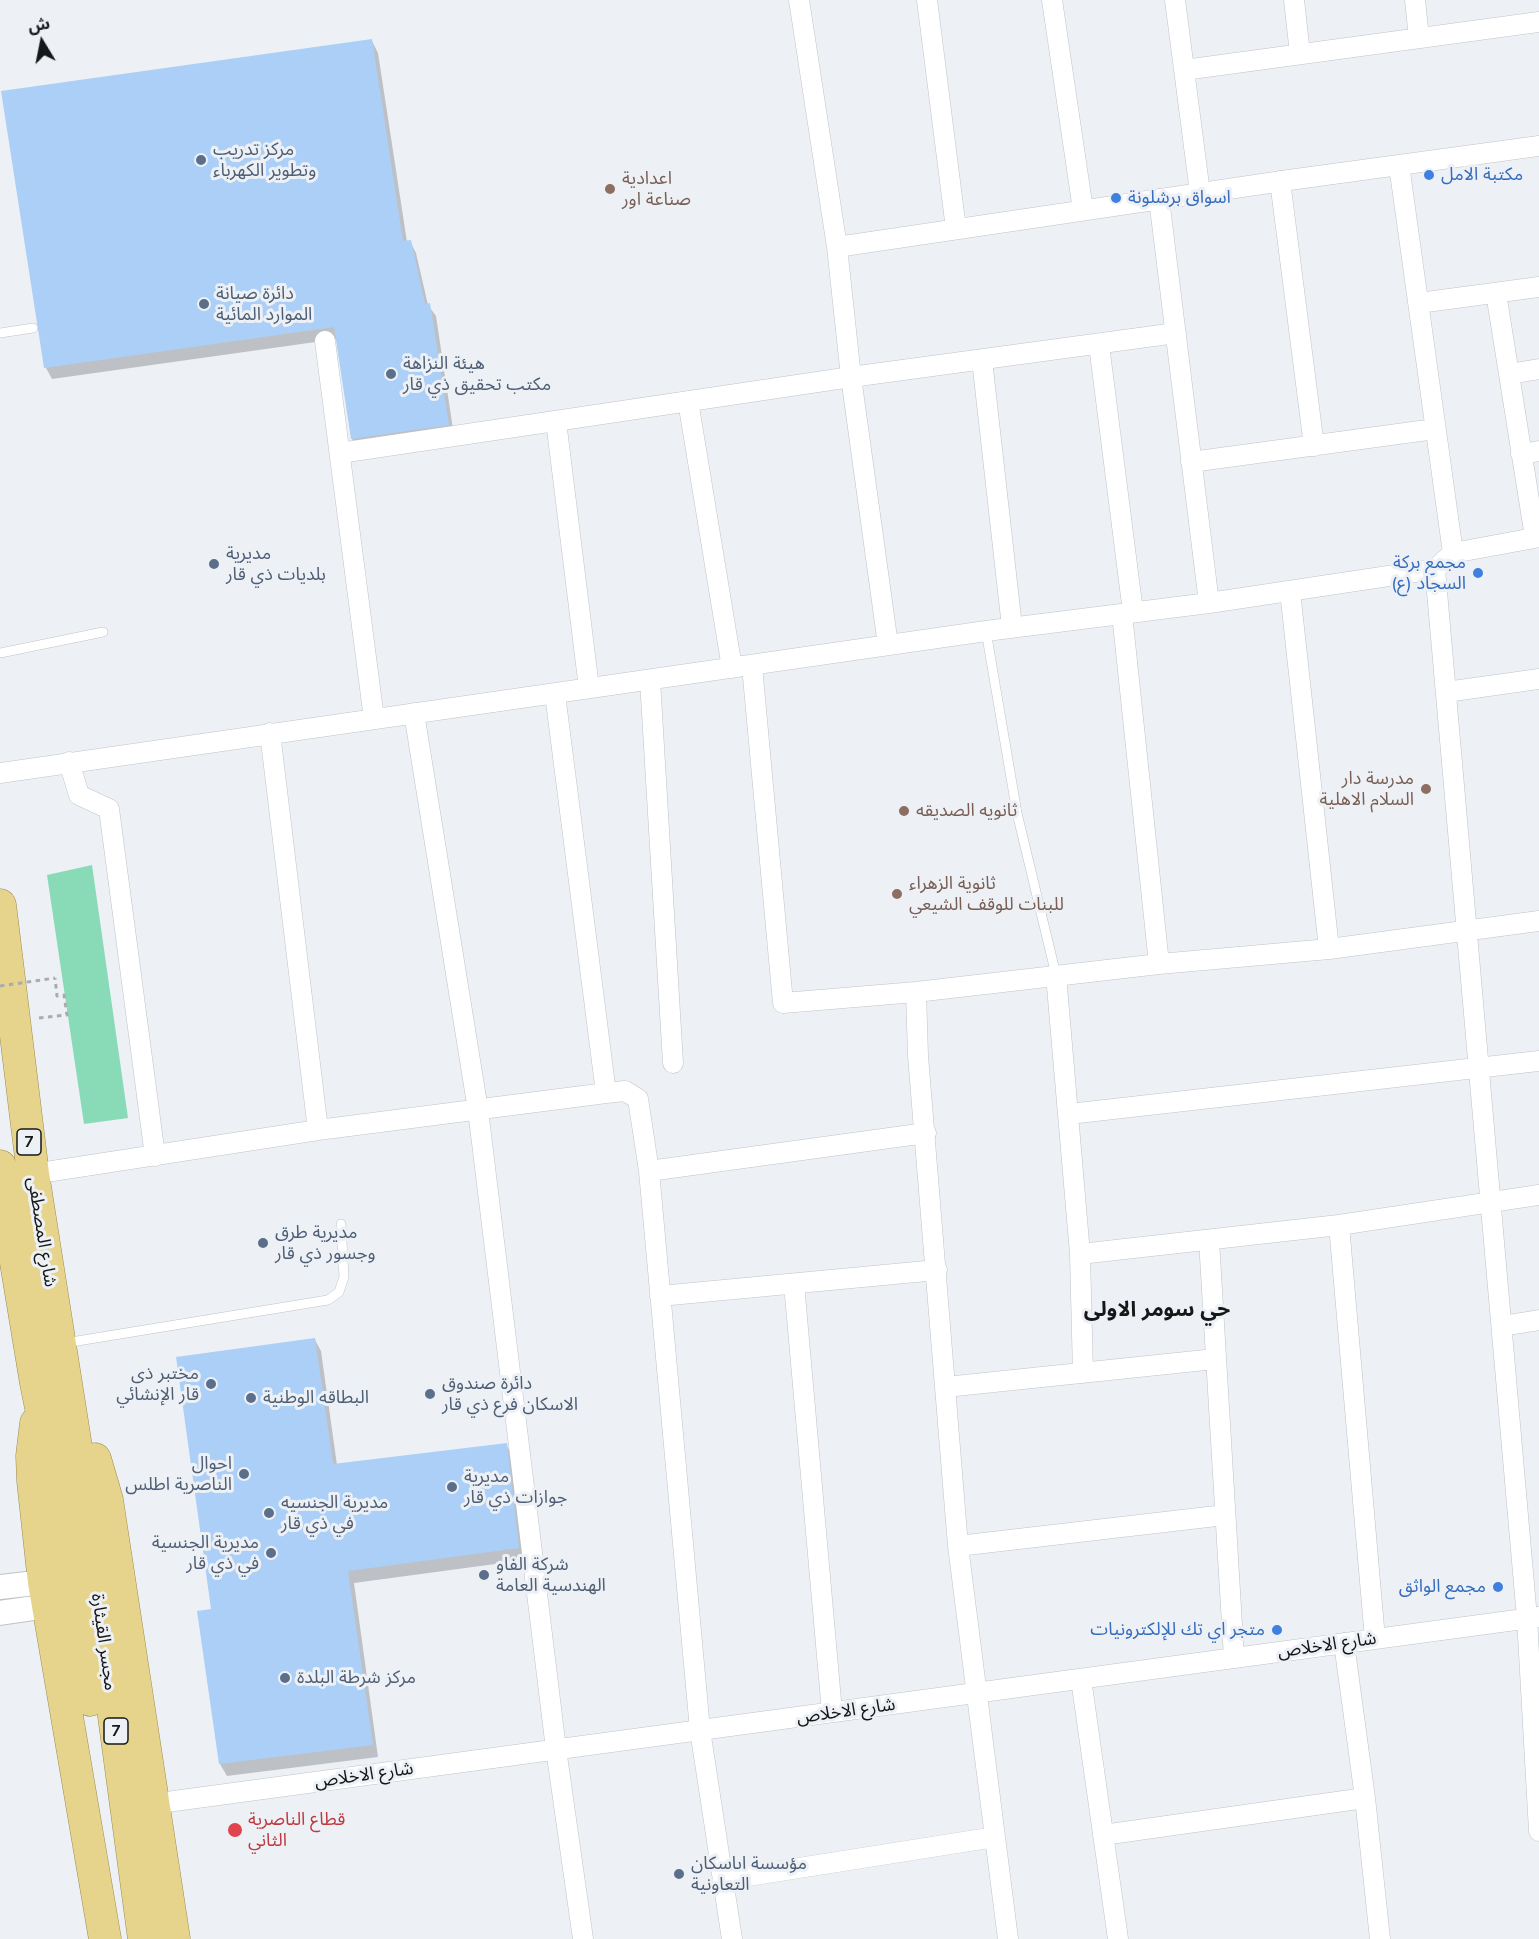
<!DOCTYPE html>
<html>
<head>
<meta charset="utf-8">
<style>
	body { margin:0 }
	#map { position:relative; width:1539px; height:1939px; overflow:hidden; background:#edf1f5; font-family:Mulish,"Noto Sans Arabic",sans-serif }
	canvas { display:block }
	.north { position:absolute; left:12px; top:12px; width:60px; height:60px; -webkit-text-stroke:4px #edf1f5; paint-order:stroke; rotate:350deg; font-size:16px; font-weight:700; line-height:24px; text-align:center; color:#151718 }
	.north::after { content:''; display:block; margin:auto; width:21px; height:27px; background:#151718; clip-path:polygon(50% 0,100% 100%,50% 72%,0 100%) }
</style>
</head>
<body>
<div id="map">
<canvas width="1539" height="1939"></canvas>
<div class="north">ش</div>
</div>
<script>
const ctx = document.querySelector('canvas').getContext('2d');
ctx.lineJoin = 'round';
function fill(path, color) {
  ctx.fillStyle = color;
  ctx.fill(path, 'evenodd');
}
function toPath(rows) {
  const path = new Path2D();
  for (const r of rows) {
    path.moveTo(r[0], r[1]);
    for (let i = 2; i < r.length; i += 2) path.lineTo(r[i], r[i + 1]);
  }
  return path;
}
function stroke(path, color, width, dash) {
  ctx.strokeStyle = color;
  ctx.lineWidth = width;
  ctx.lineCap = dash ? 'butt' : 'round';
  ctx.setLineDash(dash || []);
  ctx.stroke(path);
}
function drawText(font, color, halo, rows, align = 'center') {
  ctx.font = font + ' Mulish,"Noto Sans Arabic",sans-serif';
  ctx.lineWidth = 6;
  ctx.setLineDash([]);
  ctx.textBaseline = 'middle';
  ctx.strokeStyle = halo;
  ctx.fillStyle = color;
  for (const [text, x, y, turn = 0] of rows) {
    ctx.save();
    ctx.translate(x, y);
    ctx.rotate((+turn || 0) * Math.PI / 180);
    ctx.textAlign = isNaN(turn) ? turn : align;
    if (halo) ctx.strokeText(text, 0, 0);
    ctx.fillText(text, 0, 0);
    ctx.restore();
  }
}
fill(toPath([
	[92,865,128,1118,84,1124,47,875]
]), '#89dab7');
fill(toPath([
	[372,41,378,53,407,242,410,241,416,253,428,305,436,316,454,436,359,450,352,439,337,339,52,379,46,368],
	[315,1340,321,1351,337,1465,506,1445,513,1456,525,1560,354,1583,378,1757,227,1776,220,1764,198,1612,212,1611]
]), '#0003');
fill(toPath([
	[372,39,403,241,411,240,425,304,430,303,449,425,351,439,334,327,44,368,1,91],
	[315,1338,333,1464,507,1443,519,1548,348,1571,373,1745,219,1764,197,1611,211,1609,176,1357]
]), '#abcff7');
const service = toPath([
	[0,333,33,328],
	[986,631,1017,813,1056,975],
	[0,653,103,632],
	[65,1343,328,1300,339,1292,344,1277,341,1224]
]);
const minor = toPath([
	[799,0,837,247,851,377,888,645],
	[927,0,956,229],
	[1052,0,1083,210],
	[1175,0,1200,193],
	[1294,0,1300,54],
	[1415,0,1419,38],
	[1184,70,1539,22],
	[1280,181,1314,446],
	[1159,199,1209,603],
	[837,247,1289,180,1539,146],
	[1496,293,1535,537],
	[1419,303,1539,287],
	[325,341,374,719],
	[1099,345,1133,612],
	[982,360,1012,627],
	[1509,374,1539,369],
	[688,401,732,668],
	[556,421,589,688],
	[340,453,851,377,1176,333],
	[1521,454,1539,451],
	[1191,462,1435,429],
	[1453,553,1539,537],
	[1435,569,1527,1618,1539,1831],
	[1290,591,1329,949],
	[1122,614,1159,964],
	[752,666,783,1003,916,992,1159,964,1329,949,1539,921],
	[650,680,673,1063],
	[1446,692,1539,679],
	[555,694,606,1093],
	[414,713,478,1110,556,1749,583,1939],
	[270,733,318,1130],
	[69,762,79,795,109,809,155,1156],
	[0,773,986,631,1209,603,1435,569,1453,553,1399,165],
	[1056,975,1080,1254,1083,1373],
	[916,992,918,1056,958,1546,1008,1939],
	[1069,1114,1539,1061],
	[649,1171,926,1133],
	[33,1174,318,1130,606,1093,625,1091,638,1099,649,1171,700,1730,732,1939],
	[1339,1225,1375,1639],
	[1209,1240,1234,1658],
	[1080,1254,1339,1225,1539,1195],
	[794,1284,832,1712],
	[660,1296,937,1270],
	[1502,1326,1539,1320],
	[946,1387,1215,1359],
	[958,1546,1225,1515],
	[1344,1643,1365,1798,1380,1939],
	[1081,1679,1118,1939],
	[152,1804,1539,1617],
	[1103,1835,1365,1798],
	[723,1880,995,1837]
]);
const tertiary = toPath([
	[0,1587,44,1582],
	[0,1613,48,1606]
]);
const trunk = toPath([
	[0,905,33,1174,88,1523,144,1939],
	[0,1166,36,1383,65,1526,90,1700],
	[36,1423,32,1456,33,1481,44,1582,105,1939],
	[95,1459,107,1500,174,1939]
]);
stroke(service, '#bfc3c7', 10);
stroke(minor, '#bfc3c7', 21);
stroke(tertiary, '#bfc3c7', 26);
stroke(trunk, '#9a8b51', 33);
stroke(toPath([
	[39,1018,67,1015,64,995,57,996,55,978]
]), '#a9acaf', 3, [4.5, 4.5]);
stroke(service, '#fff', 9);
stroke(minor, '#fff', 20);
stroke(tertiary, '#fff', 24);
stroke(trunk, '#e7d48c', 32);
stroke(toPath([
	[0,986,55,978]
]), '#a9acaf', 3, [4.5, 4.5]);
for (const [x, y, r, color] of [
	[201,160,6,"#5c6f8a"],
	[1429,175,6,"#3f7fe0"],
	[610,189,6,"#8d6e63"],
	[1116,198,6,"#3f7fe0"],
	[204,304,6,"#5c6f8a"],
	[391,374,6,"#5c6f8a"],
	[214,564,6,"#5c6f8a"],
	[1478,573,6,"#3f7fe0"],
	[1426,789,6,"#8d6e63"],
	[904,811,6,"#8d6e63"],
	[897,894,6,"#8d6e63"],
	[263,1243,6,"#5c6f8a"],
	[211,1384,6,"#5c6f8a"],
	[430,1394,6,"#5c6f8a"],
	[251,1398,6,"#5c6f8a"],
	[244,1474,6,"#5c6f8a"],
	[452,1487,6,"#5c6f8a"],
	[269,1513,6,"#5c6f8a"],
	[271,1553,6,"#5c6f8a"],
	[484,1575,6,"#5c6f8a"],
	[1498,1587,6,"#3f7fe0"],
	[1277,1630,6,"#3f7fe0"],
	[285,1678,6,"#5c6f8a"],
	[235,1830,8,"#e0444e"],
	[679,1874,6,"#5c6f8a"]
]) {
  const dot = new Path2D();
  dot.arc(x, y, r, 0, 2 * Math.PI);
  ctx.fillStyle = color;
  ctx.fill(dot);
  stroke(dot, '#edf1f5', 2);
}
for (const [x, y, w] of [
	[29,1142,24],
	[116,1731,24]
]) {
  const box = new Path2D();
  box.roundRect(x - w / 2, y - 13, w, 26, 4.5);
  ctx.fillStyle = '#edf1f5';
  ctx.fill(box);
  stroke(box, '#151718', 1.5);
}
drawText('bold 16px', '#151718', null, [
	["7",29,1142],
	["7",116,1731]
]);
drawText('18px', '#4e5e75', '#edf1f5', [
	["مركز تدريب",213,150],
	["وتطوير الكهرباء",213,171],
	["دائرة صيانة",216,294],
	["الموارد المائية",216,315],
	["هيئة النزاهة",403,364],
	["مكتب تحقيق ذي قار",403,385],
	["مديرية",226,554],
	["بلديات ذي قار",226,575],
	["مديرية طرق",275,1233],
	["وجسور ذي قار",275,1254],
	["مختبر ذي",199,1374,"right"],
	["قار الإنشائي",199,1395,"right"],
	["دائرة صندوق",442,1384],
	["الاسكان فرع ذي قار",442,1405],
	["البطاقه الوطنية",263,1398],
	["احوال",232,1464,"right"],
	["الناصرية اطلس",232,1485,"right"],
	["مديرية",464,1477],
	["جوازات ذي قار",464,1498],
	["مديرية الجنسيه",281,1503],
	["في ذي قار",281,1524],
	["مديرية الجنسية",259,1543,"right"],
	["في ذي قار",259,1564,"right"],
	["شركة الفاو",496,1565],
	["الهندسية العامة",496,1586],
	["مركز شرطة البلدة",297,1678],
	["مؤسسة اىاسكان",691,1864],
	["التعاونية",691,1885]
], 'left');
drawText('18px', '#366cbe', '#edf1f5', [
	["مكتبة الامل",1441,175,"left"],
	["اسواق برشلونة",1128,198,"left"],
	["مجمع بركة",1466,563],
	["السجاد (ع)",1466,584],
	["مجمع الواثق",1486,1587],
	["متجر اي تك للإلكترونيات",1265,1630]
], 'right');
drawText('18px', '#785e54', '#edf1f5', [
	["اعدادية",622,179],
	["صناعة اور",622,200],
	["مدرسة دار",1414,779,"right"],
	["السلام الاهلية",1414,800,"right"],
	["ثانويه الصديقه",916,811],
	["ثانوية الزهراء",909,884],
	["للبنات للوقف الشيعي",909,905]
], 'left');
drawText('18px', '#151718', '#edf1f5', [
	["شارع المصطفى",42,1232,81],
	["مجسر القيثارة",104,1642,82],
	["شارع الاخلاص",1327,1645,-8],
	["شارع الاخلاص",846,1711,-8],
	["شارع الاخلاص",364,1775,-8]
]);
drawText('18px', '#be3a42', '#edf1f5', [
	["قطاع الناصرية",248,1820],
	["الثاني",248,1841]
], 'left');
drawText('bold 21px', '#151718', '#edf1f5', [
	["حي سومر الاولى",1157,1310]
]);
</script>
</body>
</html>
